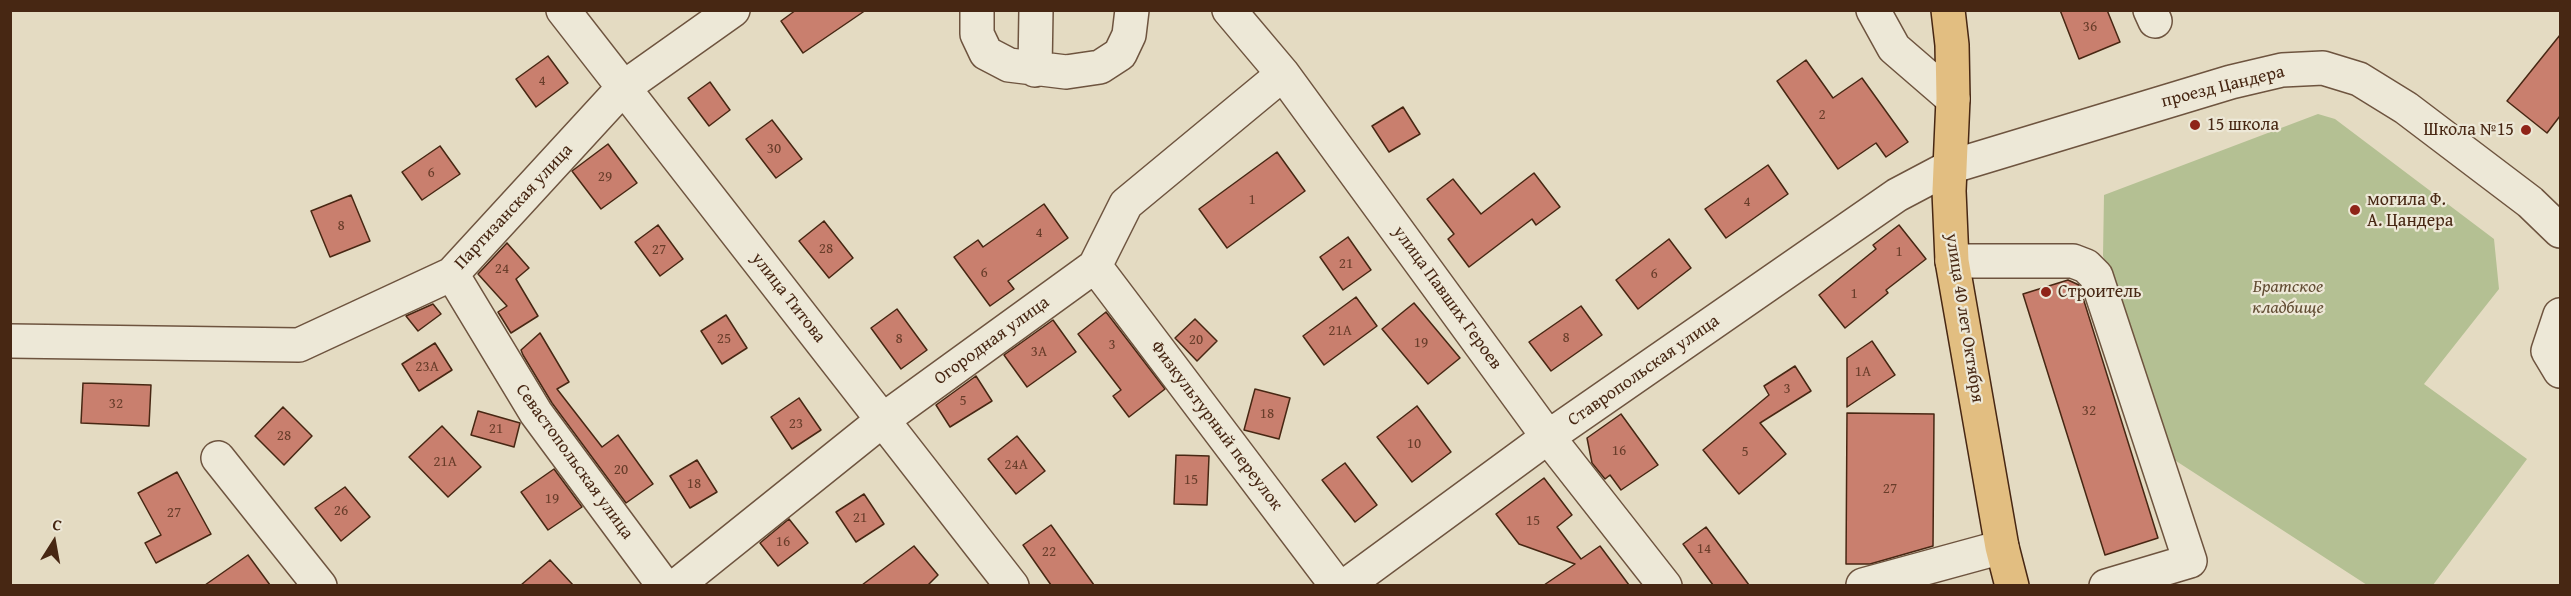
<!DOCTYPE html>
<html>
<head>
<meta charset="utf-8">
<style>
	body { margin:0 }
	#map { position:relative; width:2571px; height:596px; overflow:hidden; background:#e4dbc2; font-family:"Gentium Book Plus",serif }
	canvas { display:block }
	.frame { position:absolute; inset:0; border:12px solid #472713; pointer-events:none }
	.north { position:absolute; left:24px; top:512px; width:60px; height:60px; -webkit-text-stroke:4px #ede8d7; paint-order:stroke; rotate:11deg; font-size:16px; font-weight:700; line-height:24px; text-align:center; color:#472713 }
	.north::after { content:''; display:block; margin:auto; width:21px; height:27px; background:#472713; clip-path:polygon(50% 0,100% 100%,50% 72%,0 100%) }
</style>
</head>
<body>
<div id="map">
<canvas width="2571" height="596"></canvas>
<div class="frame"></div>
<div class="north">С</div>
</div>
<script>
const ctx = document.querySelector('canvas').getContext('2d');
ctx.lineJoin = 'round';
function fill(path, color) {
  ctx.fillStyle = color;
  ctx.fill(path, 'evenodd');
}
function toPath(rows) {
  const path = new Path2D();
  for (const r of rows) {
    path.moveTo(r[0], r[1]);
    for (let i = 2; i < r.length; i += 2) path.lineTo(r[i], r[i + 1]);
  }
  return path;
}
function stroke(path, color, width, dash) {
  ctx.strokeStyle = color;
  ctx.lineWidth = width;
  ctx.lineCap = dash ? 'butt' : 'round';
  ctx.setLineDash(dash || []);
  ctx.stroke(path);
}
function drawText(font, color, halo, rows, align = 'center') {
  ctx.font = font + ' "Gentium Book Plus",serif';
  ctx.lineWidth = 4.5;
  ctx.setLineDash([]);
  ctx.textBaseline = 'middle';
  ctx.strokeStyle = halo;
  ctx.fillStyle = color;
  for (const [text, x, y, turn = 0] of rows) {
    ctx.save();
    ctx.translate(x, y);
    ctx.rotate((+turn || 0) * Math.PI / 180);
    ctx.textAlign = isNaN(turn) ? turn : align;
    if (halo) ctx.strokeText(text, 0, 0);
    ctx.fillText(text, 0, 0);
    ctx.restore();
  }
}
fill(toPath([
	[2318,114,2335,119,2494,239,2499,289,2424,384,2527,459,2433,585,2367,585,2173,459,2103,256,2104,195]
]), '#b4c093');
const building = toPath([
	[796,10,866,10,803,53,781,21,796,10],
	[2060,10,2107,10,2120,42,2079,59,2060,10],
	[2560,35,2560,116,2547,133,2507,101,2560,35],
	[548,56,568,83,536,107,516,79,548,56],
	[1806,60,1833,98,1862,78,1908,142,1886,157,1876,143,1838,169,1777,81,1806,60],
	[710,82,730,110,709,126,688,98,710,82],
	[1403,107,1420,134,1389,152,1372,126,1403,107],
	[772,120,802,159,776,178,746,139,772,120],
	[608,144,637,183,601,209,572,171,608,144],
	[440,146,460,174,422,200,402,172,440,146],
	[1277,152,1305,191,1227,248,1199,209,1277,152],
	[1768,165,1788,194,1726,238,1705,209,1768,165],
	[1534,173,1560,207,1536,225,1532,219,1469,267,1448,239,1454,234,1427,199,1453,179,1481,214,1534,173],
	[351,195,370,241,330,257,311,211,351,195],
	[1044,204,1068,238,1008,281,1014,289,990,306,954,257,978,240,983,247,1044,204],
	[824,221,853,258,829,278,799,241,824,221],
	[658,225,683,259,660,276,635,242,658,225],
	[1899,225,1926,259,1886,290,1888,293,1845,328,1819,295,1876,249,1873,245,1899,225],
	[1348,237,1371,270,1343,290,1320,257,1348,237],
	[1669,239,1691,268,1638,309,1616,280,1669,239],
	[507,243,529,268,516,279,538,316,511,333,498,312,507,306,478,274,507,243],
	[2068,280,2079,285,2158,538,2105,555,2023,294,2068,280],
	[1356,297,1377,326,1324,365,1303,336,1356,297],
	[1414,303,1460,358,1428,384,1382,329,1414,303],
	[433,304,441,314,418,331,406,316,433,304],
	[1581,306,1602,335,1551,371,1529,342,1581,306],
	[897,309,927,350,901,369,871,328,897,309],
	[1106,312,1165,389,1129,417,1113,396,1121,390,1078,334,1106,312],
	[726,315,747,348,722,364,701,331,726,315],
	[1195,319,1217,341,1197,361,1175,338,1195,319],
	[1053,320,1076,352,1027,387,1004,355,1053,320],
	[540,333,569,382,557,389,602,447,618,435,653,484,626,503,552,403,523,355,521,350,540,333],
	[1872,341,1895,375,1847,407,1847,358,1872,341],
	[435,343,452,370,419,391,402,364,435,343],
	[1795,366,1811,391,1760,423,1786,454,1739,494,1703,450,1769,395,1764,386,1795,366],
	[976,376,992,401,950,427,936,405,976,376],
	[83,383,151,385,149,426,81,423,83,383],
	[1255,389,1290,398,1279,439,1244,430,1255,389],
	[799,398,821,430,792,449,771,417,799,398],
	[1417,406,1451,452,1412,482,1377,437,1417,406],
	[283,407,312,436,284,465,255,436,283,407],
	[478,411,520,423,514,447,471,435,478,411],
	[1847,413,1934,414,1933,546,1870,564,1846,564,1847,413],
	[1621,414,1658,465,1621,490,1610,475,1605,479,1592,463,1587,438,1621,414],
	[442,426,481,467,448,497,409,457,442,426],
	[1017,436,1045,471,1016,494,988,459,1017,436],
	[1176,455,1209,456,1207,505,1174,504,1176,455],
	[697,460,717,492,690,508,670,476,697,460],
	[1345,463,1377,505,1355,522,1322,480,1345,463],
	[554,469,582,507,548,530,521,492,554,469],
	[177,472,211,534,156,563,145,543,161,535,138,493,177,472],
	[1544,478,1572,515,1557,527,1581,559,1600,546,1629,585,1544,585,1575,564,1519,544,1496,514,1544,478],
	[345,487,370,517,341,541,315,508,345,487],
	[864,494,884,524,856,542,836,512,864,494],
	[789,519,808,543,778,566,760,543,789,519],
	[1051,525,1094,585,1051,585,1023,545,1051,525],
	[1706,527,1749,585,1713,585,1683,544,1706,527],
	[914,546,938,575,928,585,862,585,914,546],
	[248,555,270,585,205,585,248,555],
	[550,560,573,585,521,585,550,560]
]);
fill(building, '#c97f6e');
stroke(building, '#472713', 1.5);
const minor = toPath([
	[563,10,1012,586],
	[977,10,977,34,986,53,1009,65,1066,72,1100,67,1120,54,1129,35,1132,10],
	[1229,10,1283,74,1548,437,1665,586],
	[1873,10,1894,48,1953,99],
	[2150,10,2155,21],
	[1035,70,1036,10],
	[1952,261,2073,261,2086,266,2096,276,2190,561,2106,586],
	[1095,266,1337,586],
	[452,274,536,413,664,586],
	[2560,315,2548,351,2560,371],
	[10,341,299,345,452,274,623,88,733,10],
	[218,458,320,586],
	[1863,585,2002,547],
	[676,586,884,419,1095,266,1126,204,1283,74],
	[1345,586,1548,437,1897,195,1950,167,2231,82,2282,70,2323,68,2359,79,2406,108,2530,202,2560,231]
]);
const major = toPath([
	[1948,10,1952,45,1953,99,1949,191,1952,261,2002,547,2012,586]
]);
stroke(minor, '#6e543f', 36);
stroke(major, '#472713', 36);
stroke(minor, '#ede8d7', 33);
stroke(major, '#e2be81', 33);
for (const [x, y, r, color] of [
	[2195,125,6,"#8f2418"],
	[2526,130,6,"#8f2418"],
	[2355,210,6,"#8f2418"],
	[2046,292,6,"#8f2418"]
]) {
  const dot = new Path2D();
  dot.arc(x, y, r, 0, 2 * Math.PI);
  ctx.fillStyle = color;
  ctx.fill(dot);
  stroke(dot, '#ede8d7', 2);
}
drawText('15px', '#683d2a', null, [
	["36",2090,27],
	["4",542,81],
	["2",1822,115],
	["30",774,149],
	["6",431,173],
	["29",605,177],
	["1",1252,200],
	["4",1747,202],
	["8",341,226],
	["4",1039,233],
	["28",826,249],
	["27",659,250],
	["1",1899,252],
	["21",1346,264],
	["24",502,269],
	["6",984,273],
	["6",1654,274],
	["1",1854,294],
	["21А",1340,331],
	["8",1566,338],
	["25",724,339],
	["8",899,339],
	["20",1196,340],
	["19",1421,343],
	["3",1112,345],
	["3А",1039,352],
	["23А",427,367],
	["1А",1863,372],
	["3",1787,389],
	["5",963,401],
	["32",116,404],
	["32",2089,411],
	["18",1267,414],
	["23",796,424],
	["21",496,429],
	["28",284,436],
	["10",1414,444],
	["16",1619,451],
	["5",1745,452],
	["21А",445,462],
	["24А",1016,465],
	["20",621,470],
	["15",1191,480],
	["18",694,484],
	["27",1890,489],
	["19",552,499],
	["26",341,511],
	["27",174,513],
	["21",860,518],
	["15",1533,521],
	["16",783,542],
	["14",1704,549],
	["22",1049,552]
]);
drawText('18px', '#472713', '#ede8d7', [
	["проезд Цандера",2223,87,-14],
	["Партизанская улица",514,207,-47],
	["улица Титова",788,298,52],
	["улица Павших Героев",1447,298,54],
	["улица 40 лет Октября",1964,318,81],
	["Огородная улица",992,341,-36],
	["Ставропольская улица",1644,371,-35],
	["Физкультурный переулок",1216,426,53],
	["Севастопольская улица",574,462,54]
]);
drawText('18px', '#472713', '#ede8d7', [
	["15 школа",2207,125],
	["Школа №15",2514,130,"right"],
	["могила Ф.",2367,200],
	["А. Цандера",2367,221],
	["Строитель",2058,292]
], 'left');
drawText('italic 18px', '#624d33', '#ede8d7', [
	["Братское",2288,287],
	["кладбище",2288,308]
]);
</script>
</body>
</html>
